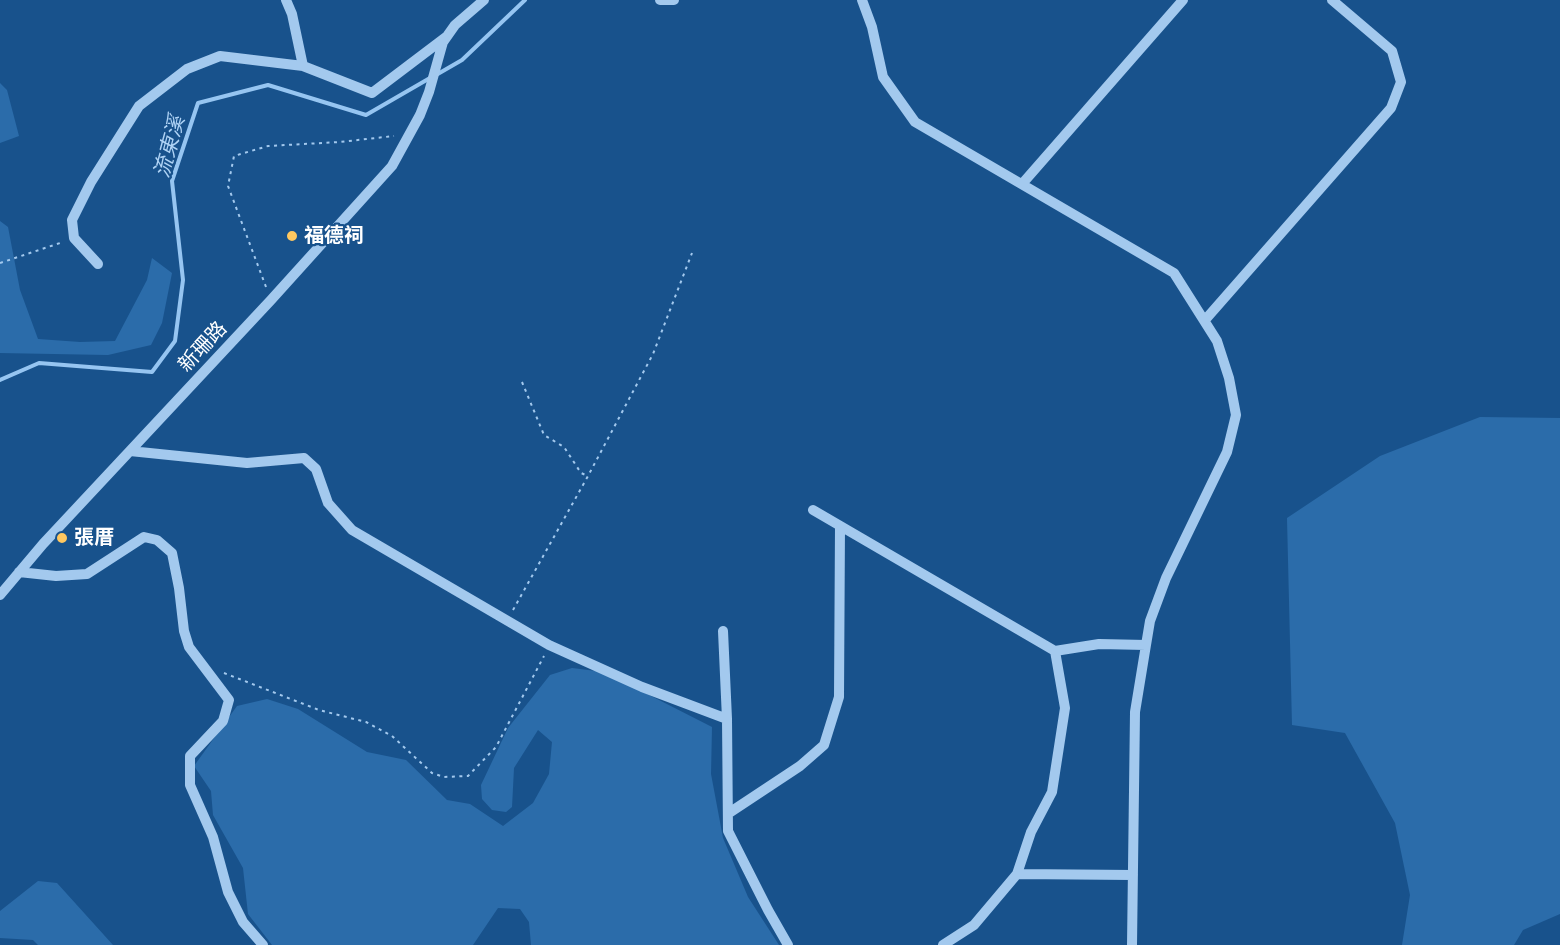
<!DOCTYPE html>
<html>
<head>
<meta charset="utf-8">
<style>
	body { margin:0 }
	canvas { display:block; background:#18528c }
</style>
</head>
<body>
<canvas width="1560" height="945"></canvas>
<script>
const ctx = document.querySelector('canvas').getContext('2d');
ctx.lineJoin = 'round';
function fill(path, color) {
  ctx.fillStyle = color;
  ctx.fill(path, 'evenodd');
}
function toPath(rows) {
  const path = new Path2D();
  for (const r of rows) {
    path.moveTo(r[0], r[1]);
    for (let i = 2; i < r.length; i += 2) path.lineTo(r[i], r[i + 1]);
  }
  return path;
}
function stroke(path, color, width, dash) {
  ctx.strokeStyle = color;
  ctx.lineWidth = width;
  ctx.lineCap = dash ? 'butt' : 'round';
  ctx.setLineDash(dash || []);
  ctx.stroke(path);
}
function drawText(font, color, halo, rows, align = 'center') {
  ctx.font = font + ' Montserrat,"Noto Sans TC",sans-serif';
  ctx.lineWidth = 4.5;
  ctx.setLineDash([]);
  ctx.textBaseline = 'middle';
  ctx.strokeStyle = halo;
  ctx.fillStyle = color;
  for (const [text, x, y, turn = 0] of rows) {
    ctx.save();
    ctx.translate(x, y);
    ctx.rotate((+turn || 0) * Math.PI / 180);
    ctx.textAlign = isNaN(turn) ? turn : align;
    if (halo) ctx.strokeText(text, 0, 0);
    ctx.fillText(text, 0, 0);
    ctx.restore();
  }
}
fill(toPath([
	[0,83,7,90,19,136,0,143],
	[0,221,8,227,20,290,38,339,80,342,115,341,147,280,152,258,172,273,162,323,151,345,108,355,0,353],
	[1480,417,1560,418,1560,914,1523,930,1514,945,1402,945,1410,895,1395,823,1345,733,1292,725,1287,518,1380,456],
	[572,668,604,672,712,727,711,774,723,838,748,897,779,945,531,945,529,922,520,909,498,908,473,945,272,945,248,914,243,868,213,815,211,791,194,766,237,706,267,699,298,709,367,752,406,760,447,800,470,804,503,826,533,803,549,774,552,742,538,730,514,768,512,807,506,812,492,810,482,799,481,785,508,728,550,675],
	[38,881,57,883,113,945,38,945,33,940,0,938,0,911]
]), '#2b6caa');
stroke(toPath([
	[436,75,462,60,525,0],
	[0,380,39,363,152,372,175,341,183,280,172,181,198,103,268,85,366,115,430,78]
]), '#96c5f1', 4);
stroke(toPath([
	[0,263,63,242],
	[266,287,228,186,234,156,268,146,340,142,394,136],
	[522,382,544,435,564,447,581,473,588,476],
	[513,610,588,476,653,354,692,253],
	[224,673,319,710,366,722,392,736,432,773,444,777,468,776,496,747,544,656]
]), '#a3c9ee', 2, [3, 4.5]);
stroke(toPath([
	[286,0,292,14,303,66],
	[660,0,674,0],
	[862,0,872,27,883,77,915,122,1174,273,1217,341,1229,378,1236,415,1227,452,1166,578,1150,621,1146,645,1135,712,1132,945],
	[1022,184,1183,0],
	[98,264,74,238,72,220,91,182,139,106,187,69,220,56,303,66,372,93,446,37],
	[1205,320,1391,108,1401,82,1392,51,1332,0],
	[130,451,247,463,304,458,316,469,328,503,352,530,549,645,642,687,727,719],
	[813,510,1055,651],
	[19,572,56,576,87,574,144,537,157,540,172,553,179,588,184,631,189,647,229,700,223,721,190,756,190,785,213,837,228,892,243,922,263,945],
	[0,595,43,544,271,300,392,166,420,115,429,92,443,42,455,25,484,0],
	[723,631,727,719,728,831,768,910,788,945],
	[729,813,800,766,824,745,839,697,840,526],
	[1017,874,1133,875],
	[943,945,974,925,1017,874,1031,832,1052,792,1065,708,1055,651,1099,644,1146,645]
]), '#a3c9ee', 10);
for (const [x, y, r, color] of [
	[292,236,6,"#ffc860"],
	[62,538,6,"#ffc860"]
]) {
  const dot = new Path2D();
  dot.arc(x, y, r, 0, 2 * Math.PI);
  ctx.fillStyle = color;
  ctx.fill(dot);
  stroke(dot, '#18528c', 2);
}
drawText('bold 20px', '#fff', '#18528c', [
	["福德祠",304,236],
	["張厝",74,538]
], 'left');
drawText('20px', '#fff', '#18528c', [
	["新珊路",203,347,-47]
]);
drawText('italic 21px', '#afd3f5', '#18528c', [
	["流東溪",170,147,-75]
]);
</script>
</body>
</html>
